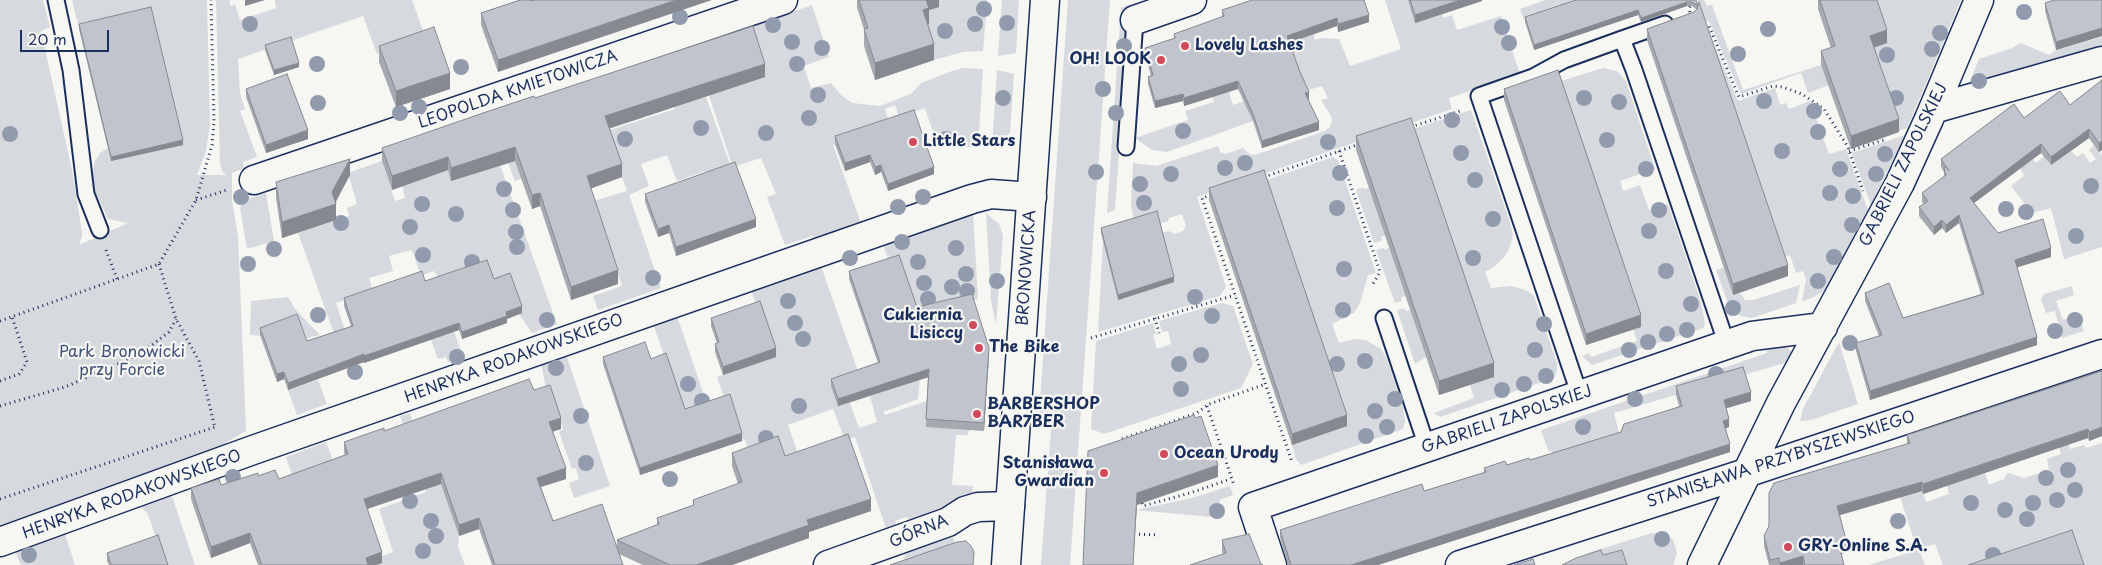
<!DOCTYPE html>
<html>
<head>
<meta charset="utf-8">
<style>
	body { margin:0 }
	#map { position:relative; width:2102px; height:565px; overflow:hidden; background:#f6f6f2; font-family:"Playpen Sans",sans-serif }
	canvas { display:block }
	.scale { position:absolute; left:20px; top:30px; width:89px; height:22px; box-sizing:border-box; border:2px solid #1b2f5e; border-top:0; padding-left:6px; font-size:15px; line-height:18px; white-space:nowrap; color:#1b2f5e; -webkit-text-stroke:4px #f6f6f2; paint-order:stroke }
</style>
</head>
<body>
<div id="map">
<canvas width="2102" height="565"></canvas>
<div class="scale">20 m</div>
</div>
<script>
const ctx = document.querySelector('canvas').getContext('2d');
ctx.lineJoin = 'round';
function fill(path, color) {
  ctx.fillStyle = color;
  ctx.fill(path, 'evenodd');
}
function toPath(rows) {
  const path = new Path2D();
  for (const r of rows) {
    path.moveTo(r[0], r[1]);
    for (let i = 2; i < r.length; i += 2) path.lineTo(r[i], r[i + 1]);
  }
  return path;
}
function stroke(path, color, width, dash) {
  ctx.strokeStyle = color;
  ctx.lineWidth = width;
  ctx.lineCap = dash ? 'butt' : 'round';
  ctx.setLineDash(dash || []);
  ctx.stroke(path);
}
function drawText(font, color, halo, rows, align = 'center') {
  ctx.font = font + ' "Playpen Sans",sans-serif';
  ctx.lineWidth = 4.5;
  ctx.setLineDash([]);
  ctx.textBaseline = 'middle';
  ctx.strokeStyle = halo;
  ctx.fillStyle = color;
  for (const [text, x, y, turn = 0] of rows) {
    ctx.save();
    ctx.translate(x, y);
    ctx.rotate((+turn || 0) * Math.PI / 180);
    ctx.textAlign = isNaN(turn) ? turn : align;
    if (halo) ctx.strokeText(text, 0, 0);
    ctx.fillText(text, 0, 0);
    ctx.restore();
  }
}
fill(toPath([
	[0,0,43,0,50,27,41,31,72,170,81,226,82,236,79,245,128,223,108,219,94,189,92,176,95,161,100,153,108,148,112,161,183,144,79,29,72,0,207,0,210,125,206,151,197,175,226,175,222,171,220,163,216,0,230,0,230,6,235,4,240,20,276,8,275,0,412,0,425,36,377,54,363,16,238,59,240,93,245,109,240,111,257,157,243,162,244,168,232,173,232,200,238,237,246,431,225,443,228,451,0,535],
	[936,0,987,0,983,51,963,52,934,60,923,26,925,12],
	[1002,0,1019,0,1016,53,998,56],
	[1068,0,1110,0,1070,565,1041,565,1052,416,1039,415],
	[1385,0,1408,0,1417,22,1442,14,1443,18,1452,15,1457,30,1501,16,1520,74,1449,98,1452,109,1197,197,1226,287,1220,296,1098,332,1103,240,1162,233,1169,231,1174,234,1183,231,1186,226,1182,214,1169,218,1168,221,1159,224,1134,222,1131,204,1133,163,1156,166,1218,146,1220,152,1226,154,1243,148,1247,152,1252,155,1258,154,1325,131,1330,127,1332,120,1331,116,1321,100,1328,98,1322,86,1302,92,1253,121,1167,152,1152,150,1135,138,1188,120,1185,111,1214,102,1208,83,1224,78,1233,105,1264,95,1282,27,1305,9,1315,40,1322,38,1339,39,1350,66,1401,49],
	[1545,0,1589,0,1524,20,1520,9],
	[1698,0,1704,0,1707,6,1712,5,1743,90,1821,65,1829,85,1808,93,1801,73,1741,94,1709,21,1705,22],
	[1872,0,1961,0,1907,128,1899,131,1870,49],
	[812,5,829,57,804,66,811,88,831,83,841,95,852,103,880,106,911,94,921,83,952,71,963,68,983,69,978,148,937,144,925,108,899,117,895,105,885,109,890,125,833,145,861,223,814,239,812,236,785,245,767,197,776,194,761,158,733,167,709,96,733,46,729,34],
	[1129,5,1115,210,1107,213,1121,8],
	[1708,31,1738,101,1775,88,1780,105,1786,103,1789,109,1810,101,1829,154,1846,149,1868,210,1828,285,1824,291,1812,298,1803,301,1802,300,1806,280,1803,271,1796,273,1790,255,1782,258],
	[2102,37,2102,51,1968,86,1979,59,2012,48,2021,43,2049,55,2056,50],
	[660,58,706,97,731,167,707,176,705,171,677,181,667,155,641,164,649,186,629,195,661,288,598,310,593,296,622,286,600,216,590,202,627,191,611,146,515,181,508,163,675,109],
	[1603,68,1617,71,1626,81,1655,169,1620,181,1623,191,1640,185,1649,210,1668,204,1701,302,1705,324,1703,328,1592,365,1582,356,1589,353,1591,357,1637,341,1558,82],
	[997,70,1014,74,1010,133,992,146],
	[1471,110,1510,222,1513,235,1509,249,1505,256,1495,266,1485,272,1491,288,1512,286,1528,291,1534,296,1557,363,1557,370,1554,378,1440,417,1434,413,1474,398,1470,385,1493,376,1410,130],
	[1905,135,1871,205,1852,153],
	[2094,145,2102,155,2102,247,2064,259,2051,208,2032,213,2011,186,2024,176,2020,168,2033,159,2036,163,2044,156,2051,165,2071,151,2077,157,2083,153,2090,163,2096,159,2089,150],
	[1333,157,1338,160,1376,273,1368,275,1360,303,1354,313,1332,324,1339,343,1355,339,1365,340,1380,348,1386,357,1403,407,1405,421,1403,429,1301,465,1296,459,1292,445,1347,426,1264,181],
	[382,161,395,201,405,198,402,186,448,170,452,181,500,165,557,324,532,333,519,314,521,313,494,280,442,283,434,271,421,276,412,250,389,256,393,271,369,278,373,291,336,303,357,367,347,370,298,233,349,216,347,208,357,204,348,173],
	[1363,187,1364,189,1369,188,1385,236,1381,237,1382,241,1374,243,1356,190],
	[266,193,274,241,247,249,240,208,245,200],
	[973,213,978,299,918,317,890,265,883,244],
	[986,213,999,224,1003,236,996,325,991,300],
	[1384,248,1385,250,1389,248,1405,296,1401,298,1402,301,1395,303,1376,250],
	[821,266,867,397,850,403,859,428,877,422,870,396,920,379,918,399,883,412,885,415,927,401,969,430,968,435,956,435,952,485,973,486,972,497,909,520,906,517,895,521,896,524,886,528,855,437,845,440,833,409,788,425,818,511,752,460,745,440,742,439,726,403,717,377,776,357,751,290],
	[1724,268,1733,295,1740,293,1745,300,1753,300,1800,285,1796,303,1755,317,1750,318,1738,315,1729,306,1716,270],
	[2072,286,2074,295,2056,301,2063,320,2079,315,2084,331,2062,338,2055,311,2046,313,2041,299,2044,294],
	[288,297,295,309,320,335,304,339,250,335,251,301],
	[1222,303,1233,306,1253,364,1241,388,1104,434,1091,429,1096,341,1153,323,1156,334,1153,335,1157,349,1171,344,1168,331,1162,332,1159,321],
	[1404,308,1406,311,1410,310,1426,357,1415,364,1397,310],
	[420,310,454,331,463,357,448,362,446,357,438,359],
	[677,316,722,448,691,458,675,386,653,324],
	[1839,342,1858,404,1811,420,1800,421,1803,409],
	[1765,343,1782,345,1789,349,1793,355,1788,362,1614,413,1621,440,1555,460,1553,453,1548,450,1541,430,1767,353],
	[566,354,610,486,574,498,569,483,579,479,576,468,572,469,559,432,563,429,552,393,547,395,541,363],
	[318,380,327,404,297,415,288,390],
	[2057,408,2070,449,2084,445,2086,448,2102,443,2102,565,2081,565,2069,531,1970,565,1943,565,1935,544,1919,549,1925,565,1869,565,1917,550,1896,484,1918,477,1926,502,1949,494,1947,486,1979,454,1989,485,2004,479,2008,473,2024,478,2049,470,2047,459,2061,454,2047,411],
	[410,413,428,468,441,483,459,536,458,547,465,565,376,565,381,563,379,557,393,552,379,509,426,492,400,416],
	[326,442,332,458,327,470,294,481,286,457],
	[1230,486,1233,495,1219,500,1222,512,1211,517,1136,510,1192,498],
	[172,496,195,565,165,565,148,514,141,507],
	[1652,533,1665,534,1673,540,1677,553,1673,565,1592,565,1588,553],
	[65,534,75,565,21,565,15,551],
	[952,534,957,550,904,565,905,551]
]), '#d6d9dd');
const service = toPath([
	[56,0,71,70,86,194,100,230],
	[1622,39,1665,24],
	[1126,147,1135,20],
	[1384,318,1427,447],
	[1580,396,1479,96,1533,77,1564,60,1622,39,1634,70,1727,345]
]);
const minor = toPath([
	[1135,20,1192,0],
	[1933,109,2102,61],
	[254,180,783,0],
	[0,542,253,450,972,199,991,194,1032,197],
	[828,565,948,522,965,511,978,507,1010,506],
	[1272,565,1253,507,1752,336,1823,327],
	[1460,565,1749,472,2102,354],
	[1702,565,1781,403,1900,183,1929,119,1979,0]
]);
const tertiary = toPath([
	[1006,565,1045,0]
]);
stroke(service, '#1b2f5e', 19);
stroke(minor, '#1b2f5e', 31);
stroke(tertiary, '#1b2f5e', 31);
stroke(toPath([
	[1691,17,1689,9,1693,0],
	[1705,28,1709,26,1739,97,1773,86,1782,87,1802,94,1824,109,1848,147,1863,191],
	[1411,127,1460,111],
	[1339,151,1380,272,1373,284],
	[1849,151,1887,139],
	[1264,177,1360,144],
	[1211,195,1202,198,1292,462],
	[196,200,227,190],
	[106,250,117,279],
	[159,264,176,319,199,361,215,428],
	[1155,318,1159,333],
	[0,321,159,264,196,200,212,145,214,122,211,0],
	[1091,338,1235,295],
	[0,381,19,374,27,362,12,317],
	[0,406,65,387,127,360,152,345,169,332,176,319],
	[1207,406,1234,485],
	[1122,439,1197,413,1209,404,1266,384],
	[0,499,215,427],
	[1142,503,1143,506,1190,493,1231,479],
	[1134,534,1159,535]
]), '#1b2f5e', 3, [1, 4]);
stroke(service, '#f6f6f2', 15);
stroke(minor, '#f6f6f2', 28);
stroke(tertiary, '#f6f6f2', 28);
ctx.fillStyle = '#929bae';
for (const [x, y] of [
	[984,9],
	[2024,12],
	[680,17],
	[1007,23],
	[250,24],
	[975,24],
	[773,25],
	[1502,27],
	[1768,29],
	[945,31],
	[1940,33],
	[792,42],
	[1509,43],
	[1124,46],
	[822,48],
	[1932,49],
	[1738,54],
	[1887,55],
	[317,64],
	[797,64],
	[461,67],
	[1979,81],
	[1103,89],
	[818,95],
	[1003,98],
	[1584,98],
	[1896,98],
	[1764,101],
	[1619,102],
	[318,103],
	[419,107],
	[1814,111],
	[400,113],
	[1116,113],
	[809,118],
	[1452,120],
	[701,128],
	[1183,131],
	[1818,132],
	[766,133],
	[10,134],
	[625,139],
	[946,139],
	[1607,140],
	[1328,142],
	[1782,151],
	[1461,153],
	[1885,154],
	[1245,163],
	[1225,168],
	[1646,169],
	[1840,169],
	[1096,172],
	[1340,173],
	[1171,174],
	[1876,174],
	[1475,180],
	[1140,184],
	[2091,186],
	[504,189],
	[1830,193],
	[1853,196],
	[241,197],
	[923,197],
	[1144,203],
	[422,204],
	[898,207],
	[1337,208],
	[2006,209],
	[513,210],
	[1659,210],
	[2026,212],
	[456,214],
	[1493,219],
	[341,223],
	[1852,225],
	[410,227],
	[1649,231],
	[516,232],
	[2076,236],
	[902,242],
	[517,247],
	[956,248],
	[274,249],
	[423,255],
	[1834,257],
	[850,258],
	[1473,258],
	[472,262],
	[918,262],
	[248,264],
	[1344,269],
	[1666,271],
	[966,274],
	[653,278],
	[997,281],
	[1818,281],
	[924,283],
	[952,287],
	[967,291],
	[1195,297],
	[928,299],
	[788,301],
	[1691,304],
	[1733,308],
	[1343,310],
	[318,315],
	[1212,316],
	[547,320],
	[2075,320],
	[795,323],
	[1544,324],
	[1687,330],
	[2055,331],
	[1667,334],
	[803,339],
	[1648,342],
	[1850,343],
	[1535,350],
	[1629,350],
	[1201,355],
	[457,357],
	[1365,361],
	[1179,364],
	[1337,364],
	[556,368],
	[355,372],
	[1716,374],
	[1546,376],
	[688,384],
	[1524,384],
	[1181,389],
	[1502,390],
	[1395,399],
	[1635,399],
	[702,401],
	[799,406],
	[1375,411],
	[581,416],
	[1387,427],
	[1583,427],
	[1366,436],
	[766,438],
	[586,463],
	[2068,470],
	[233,477],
	[2046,478],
	[670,479],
	[2075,490],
	[2057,500],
	[410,501],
	[1971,503],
	[2033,503],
	[2005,510],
	[1217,511],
	[2027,519],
	[431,521],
	[1898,521],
	[436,536],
	[1662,539],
	[423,551],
	[29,555],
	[1993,555]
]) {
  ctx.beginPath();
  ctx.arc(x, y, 8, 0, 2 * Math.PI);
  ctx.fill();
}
fill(toPath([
	[520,0,498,72,481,25,481,13],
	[857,0,939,0,939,7,929,10,928,25,934,60,875,80,864,46,864,29,857,8],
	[1408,0,1482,0,1482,1,1415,23],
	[1696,0,1788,276,1733,295,1647,40,1647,29,1694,12,1697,10,1692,6,1687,6,1641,22,1638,15,1534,50,1525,22,1525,17],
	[1818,0,1877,0,1887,43,1874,47,1899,132,1851,149,1821,65,1821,51,1831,48,1818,9],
	[2102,0,2102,36,2056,50,2045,11,2045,3],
	[1222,10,1369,22,1338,32,1337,26,1290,43,1309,99,1308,100,1319,130,1262,148,1253,121,1238,89,1184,106,1183,101,1155,108,1148,84,1148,77,1151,76,1145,55,1145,48,1174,39,1174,34,1222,17],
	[79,24,183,145,111,161,79,29],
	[265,45,299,67,274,75,265,50],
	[379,46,450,89,396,107,379,62],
	[765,77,610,128,622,177,591,188,618,284,571,300,540,206,532,209,515,161,451,181,448,170,392,190,382,161,382,148,535,98],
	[2102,80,2102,150,2099,152,2089,138,2051,165,2041,153,1974,203,1998,233,2051,257,2017,267,2037,345,1870,400,1856,351,1856,343,1879,336,1865,301,1865,293,1903,318,1981,294,1959,223,1946,233,1942,228,1934,235,1919,216,1919,207,1924,204,1922,202,1922,193,1944,177,1944,172,1941,167,1941,159,2024,118,2070,105],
	[246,89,308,139,266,153,246,97],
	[1504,89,1641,327,1586,345,1504,100],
	[835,136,934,174,888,191,881,172,875,175,870,162,845,171,835,144],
	[1356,136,1494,377,1439,395,1356,150],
	[350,175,336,202,336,220,282,238,276,198,276,182],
	[1209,188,1347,426,1292,445,1209,200],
	[645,194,756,227,676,256,669,233,658,237,645,202],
	[1101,228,1174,282,1118,300,1101,233],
	[849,271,917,307,989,355,984,431,926,427,928,377,838,406,831,386,831,379,878,363,849,279],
	[494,279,522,313,507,319,507,323,462,339,459,330,364,363,364,362,288,390,284,379,277,382,260,335,260,328,307,341,351,326,344,306,344,298,425,281],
	[711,318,776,357,723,375,715,352,715,344,717,343,711,326],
	[603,357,651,359,685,409,742,441,640,475,603,364],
	[2102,371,2102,436,2089,441,2088,438,1923,494,1922,491,1840,515,1847,552,1841,554,1844,565,1769,565,1764,546,1764,536,1769,526,1907,444,1907,435],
	[1676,386,1751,401,1726,408,1729,427,1726,428,1730,452,1378,565,1288,565,1280,538,1280,530,1424,491,1484,473,1484,468,1507,465,1530,460,1621,432,1679,406,1676,395],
	[534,390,561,429,553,431,566,479,541,487,553,521,617,546,617,540,657,525,657,518,693,505,693,500,738,484,732,466,732,453,785,456,871,511,809,532,809,538,732,565,643,565,619,554,623,565,492,565,479,529,459,536,441,484,367,509,382,563,376,565,258,565,250,543,211,558,191,499,191,488,221,485,258,476,279,479,345,455,344,453,344,442],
	[1222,540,1261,564,1223,554,1222,552],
	[107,553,168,565,109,565,107,561]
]), '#a5a9b0');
fill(toPath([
	[245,0,265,0,245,6],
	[676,0,712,0,498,72,498,60],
	[925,0,939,0,939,7,929,10,929,24,923,26,923,10],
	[1460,0,1482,0,1482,1,1415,23,1415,15],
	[1687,2,1687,6,1641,22,1641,18],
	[1638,10,1638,15,1534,50,1534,45],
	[1369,15,1369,22,1338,32,1338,24],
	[1337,18,1337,26,1287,43,1287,36],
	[2102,28,2102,36,2056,50,2056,42],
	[1887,30,1887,43,1870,49,1870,36],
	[934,44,934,60,875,80,875,63],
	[299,63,299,67,274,75,274,70],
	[765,64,765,77,605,130,605,116],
	[450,73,450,89,396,107,396,91],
	[1238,81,1238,89,1184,106,1184,98],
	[1309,92,1309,99,1305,101,1305,93],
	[1183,94,1183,101,1155,108,1155,101],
	[1899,119,1899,132,1851,149,1851,136],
	[1319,122,1319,130,1262,148,1262,141],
	[2089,129,2089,138,2051,165,2051,157],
	[308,130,308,139,266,153,266,145],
	[183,140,183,145,111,161,111,157],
	[2102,141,2102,150,2099,152,2099,143],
	[2041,144,2041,153,1970,206,1970,198],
	[515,147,515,161,451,181,451,168],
	[870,155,870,162,845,171,845,163],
	[448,157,448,170,392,190,392,176],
	[350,159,350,175,334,204,336,204,336,220,282,238,282,222,332,192],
	[622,164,622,177,587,190,587,176],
	[881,165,881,172,875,175,875,167],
	[934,167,934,174,888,191,888,184],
	[540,193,540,206,532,209,532,195],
	[1959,215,1959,223,1946,233,1946,225],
	[756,219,756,227,676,256,676,247],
	[1942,220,1942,228,1934,235,1934,227],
	[669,225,669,233,658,237,658,229],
	[2051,248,2051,257,2015,268,2015,260],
	[1788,265,1788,276,1733,295,1733,284],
	[618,270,618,284,571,300,571,287],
	[1174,277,1174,282,1118,300,1118,295],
	[522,306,522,313,507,319,507,323,462,339,462,332,506,312],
	[1641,315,1641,327,1586,345,1586,334],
	[459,323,459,330,364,363,364,356],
	[2037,337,2037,345,1870,400,1870,391],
	[776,348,776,357,723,375,723,367],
	[989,348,989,355,984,431,984,423],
	[364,354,364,362,288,390,288,383],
	[1494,363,1494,377,1439,395,1439,381],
	[929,369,929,377,838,406,838,399],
	[284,372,284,379,277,382,277,374],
	[1751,392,1751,401,1724,409,1724,400],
	[1347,415,1347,426,1292,445,1292,434],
	[561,418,561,429,549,433,549,422],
	[1729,419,1729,427,1723,429,1723,421],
	[2102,427,2102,436,2089,441,2089,432],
	[2088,429,2088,438,1923,494,1923,484],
	[742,433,742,441,640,475,640,468],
	[1730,444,1730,452,1378,565,1351,565],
	[1218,465,1218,477,1137,505,1133,565,1137,493],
	[566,468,566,479,537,488,537,478],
	[441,473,441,484,364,510,364,499],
	[1922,482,1922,491,1837,516,1837,506],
	[871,499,871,511,809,532,809,538,732,565,696,565,807,520],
	[479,518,479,529,459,536,459,525],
	[250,533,250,543,211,558,211,547],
	[1847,543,1847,552,1839,555,1839,545],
	[382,552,382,563,376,565,366,565,366,558],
	[1803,556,1803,565,1780,565,1780,563]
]), '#868990');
const building = toPath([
	[520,0,530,0,530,1,534,0,676,0,498,60,481,13,520,0],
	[859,0,926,0,929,8,923,10,934,44,875,63,864,29,868,28,859,0],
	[1252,0,1364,0,1369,15,1338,24,1337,18,1287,36,1300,72,1309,92,1305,93,1319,122,1262,141,1253,114,1238,81,1184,98,1183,94,1155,101,1148,77,1153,75,1145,48,1175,38,1174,34,1224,16,1222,10,1252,0],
	[1410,0,1460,0,1415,15,1410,0],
	[1576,0,1696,0,1698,6,1692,2,1687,2,1641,18,1638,10,1534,45,1525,17,1576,0],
	[1820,0,1877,0,1887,30,1870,36,1899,119,1851,136,1821,51,1835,46,1820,0],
	[2054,0,2102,0,2102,28,2056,42,2045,3,2054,0],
	[1699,2,1788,265,1733,284,1647,29,1694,12,1697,9,1699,2],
	[151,7,183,140,111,157,79,24,151,7],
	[753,26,765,64,605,116,622,164,587,176,618,270,571,287,540,193,532,195,515,147,451,168,448,157,392,176,382,148,486,112,534,96,535,98,753,26],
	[434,27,450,73,396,91,379,46,434,27],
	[291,37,299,63,274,70,265,45,291,37],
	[1558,70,1641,315,1586,334,1504,89,1558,70],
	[287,74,308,130,266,145,246,89,287,74],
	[2102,80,2102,141,2099,143,2089,129,2051,157,2041,144,1970,198,1998,233,2043,219,2051,248,2015,260,2037,337,1870,391,1856,343,1882,335,1865,293,1889,283,1903,318,1984,294,1959,215,1946,225,1942,220,1934,227,1919,207,1928,201,1922,193,1946,175,1944,168,1946,167,1949,171,1941,159,2014,104,2024,118,2060,91,2070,105,2102,80],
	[914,110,934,167,888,184,881,165,875,167,870,155,845,163,835,136,914,110],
	[1411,118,1494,363,1439,381,1356,136,1411,118],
	[350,159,332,192,336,204,282,222,276,182,350,159],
	[735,162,756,219,676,247,669,225,658,229,645,194,735,162],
	[1264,170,1347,415,1292,434,1209,188,1264,170],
	[1157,211,1174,277,1118,295,1101,228,1157,211],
	[899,255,917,307,972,294,989,348,984,423,926,419,929,369,838,399,831,379,880,362,849,271,899,255],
	[487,260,494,279,510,273,522,306,506,312,507,316,462,332,459,323,364,356,364,354,288,383,284,372,277,374,260,328,297,314,307,341,353,326,344,298,422,271,425,281,487,260],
	[760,301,776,348,723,367,715,344,719,342,711,318,760,301],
	[645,342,651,359,666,353,685,409,730,394,742,433,640,468,603,357,645,342],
	[1743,367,1751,392,1724,400,1729,419,1723,421,1730,444,1351,565,1291,565,1280,530,1422,484,1424,491,1486,472,1484,468,1505,461,1507,465,1529,458,1530,460,1621,432,1624,424,1682,406,1676,386,1743,367],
	[2102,371,2102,427,2089,432,2088,429,1923,484,1922,482,1837,506,1847,543,1839,545,1844,565,1805,565,1803,556,1780,563,1779,558,1770,560,1764,536,1769,526,1769,493,1774,483,1910,443,1907,435,2102,371],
	[529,379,534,390,550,385,561,418,549,422,566,468,537,478,553,521,602,504,623,565,495,565,479,518,459,525,441,473,364,499,382,552,366,558,368,565,262,565,250,533,211,547,191,488,219,479,221,485,258,473,258,476,275,470,279,479,348,454,344,442,384,428,384,431,529,379],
	[1194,415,1195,418,1201,416,1218,465,1137,493,1133,565,1083,565,1088,451,1194,415],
	[848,434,871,499,807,520,809,525,696,565,670,565,617,540,659,524,657,518,694,505,693,500,742,482,732,453,778,436,785,456,848,434],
	[2072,530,2084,565,1968,565,2072,530],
	[1249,534,1261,564,1263,565,1190,565,1226,553,1222,540,1249,534],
	[158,535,168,565,111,565,107,553,158,535],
	[966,541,971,546,974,552,973,565,890,565,957,542,966,541],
	[1601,550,1603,555,1622,550,1627,565,1562,565,1576,558,1601,550],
	[1533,559,1535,565,1514,565,1533,559]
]);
fill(building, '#c0c4cd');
stroke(building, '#868990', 1);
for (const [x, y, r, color] of [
	[1185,46,5,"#d1495b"],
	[1161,60,5,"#d1495b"],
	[913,142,5,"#d1495b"],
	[973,325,5,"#d1495b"],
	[979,348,5,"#d1495b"],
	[977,414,5,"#d1495b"],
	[1164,454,5,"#d1495b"],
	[1104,473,5,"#d1495b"],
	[1788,547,5,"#d1495b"]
]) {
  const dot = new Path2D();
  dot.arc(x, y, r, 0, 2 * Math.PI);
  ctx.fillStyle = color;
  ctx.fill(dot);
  stroke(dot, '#f6f6f2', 2);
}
drawText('bold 16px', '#1b2f5e', '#f6f6f2', [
	["Lovely Lashes",1195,46],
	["OH! LOOK",1151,60,"right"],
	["Little Stars",923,142],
	["Cukiernia",963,316,"right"],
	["Lisiccy",963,334,"right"],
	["The Bike",989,348],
	["BARBERSHOP",987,405],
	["BAR7BER",987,423],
	["Ocean Urody",1174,454],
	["Stanisława",1094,464,"right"],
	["Gwardian",1094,482,"right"],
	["GRY-Online S.A.",1798,547]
], 'left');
drawText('16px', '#1b2f5e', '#f6f6f2', [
	["LEOPOLDA KMIETOWICZA",518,90,-19],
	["GABRIELI ZAPOLSKIEJ",1904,165,-64],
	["BRONOWICKA",1027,268,-86],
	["HENRYKA RODAKOWSKIEGO",514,359,-20],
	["GABRIELI ZAPOLSKIEJ",1507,420,-19],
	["STANISŁAWA PRZYBYSZEWSKIEGO",1781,460,-18],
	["HENRYKA RODAKOWSKIEGO",132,495,-20],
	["GÓRNA",919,532,-22]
]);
drawText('16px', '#405177', '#f6f6f2', [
	["Park Bronowicki",122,353],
	["przy Forcie",122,371]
]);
</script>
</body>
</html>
